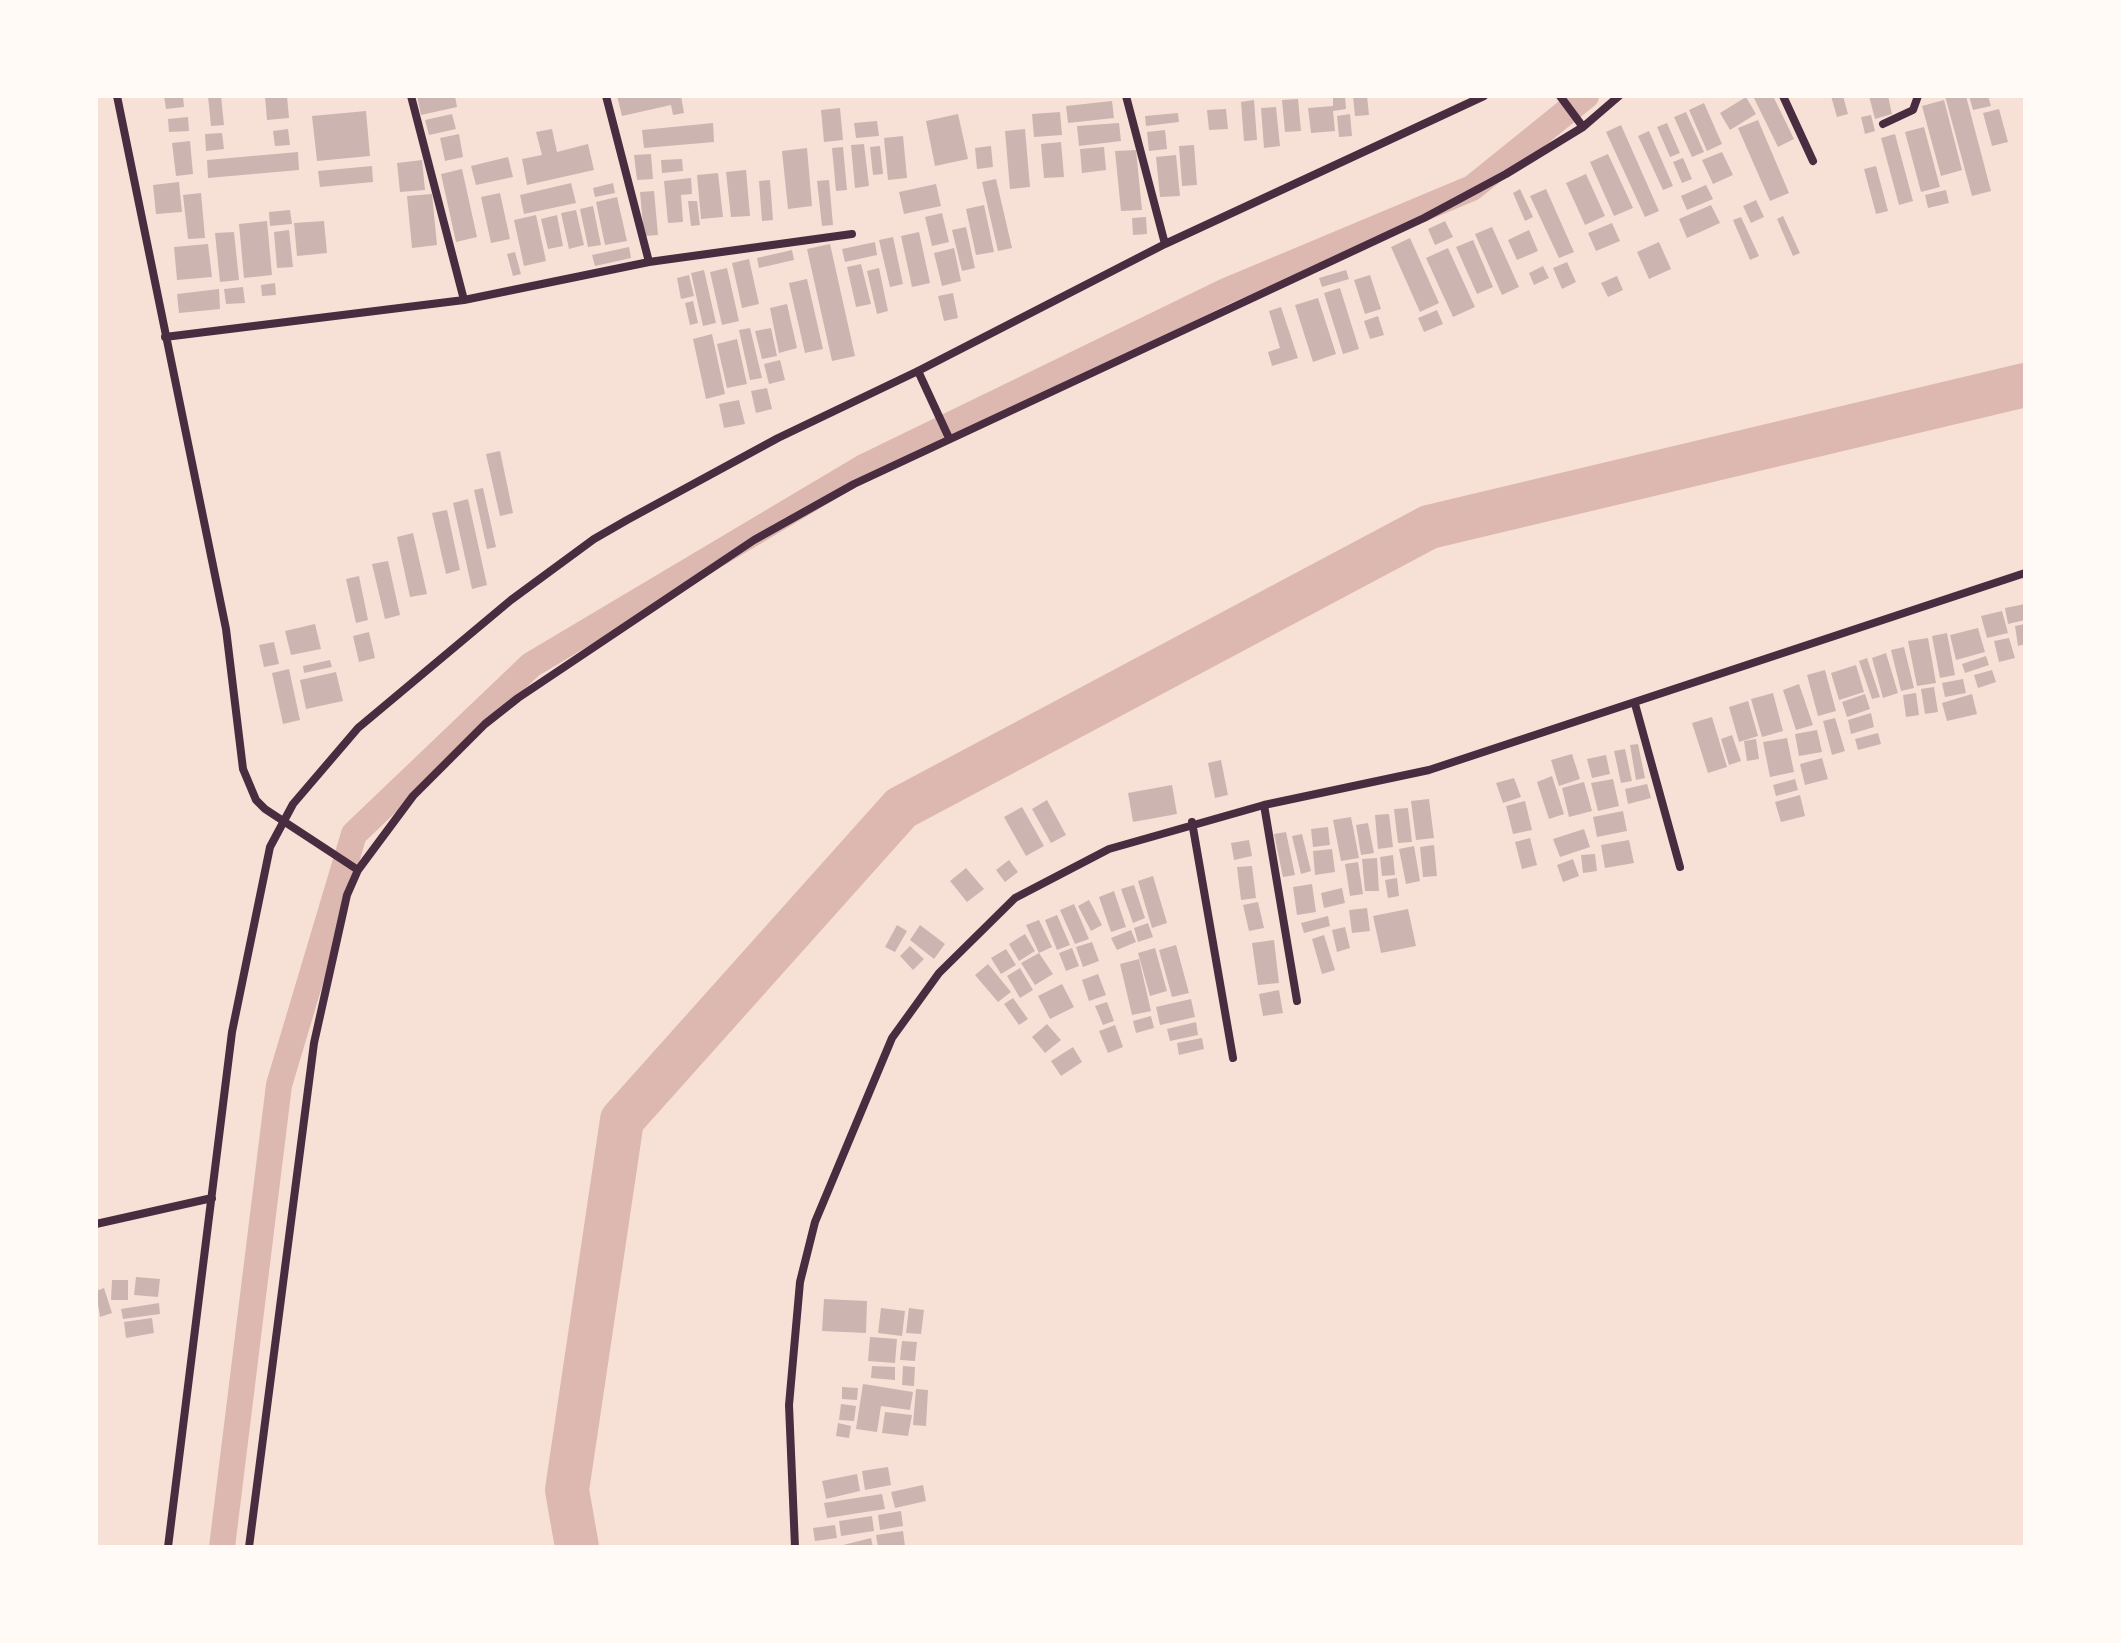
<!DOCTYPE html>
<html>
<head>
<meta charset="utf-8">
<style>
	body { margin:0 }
	#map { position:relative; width:2121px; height:1643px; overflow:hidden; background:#f7e1d7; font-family:Rubik,sans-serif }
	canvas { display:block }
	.frame { position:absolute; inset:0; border:98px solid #fffaf5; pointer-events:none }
</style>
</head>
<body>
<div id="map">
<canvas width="2121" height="1643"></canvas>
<div class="frame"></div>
</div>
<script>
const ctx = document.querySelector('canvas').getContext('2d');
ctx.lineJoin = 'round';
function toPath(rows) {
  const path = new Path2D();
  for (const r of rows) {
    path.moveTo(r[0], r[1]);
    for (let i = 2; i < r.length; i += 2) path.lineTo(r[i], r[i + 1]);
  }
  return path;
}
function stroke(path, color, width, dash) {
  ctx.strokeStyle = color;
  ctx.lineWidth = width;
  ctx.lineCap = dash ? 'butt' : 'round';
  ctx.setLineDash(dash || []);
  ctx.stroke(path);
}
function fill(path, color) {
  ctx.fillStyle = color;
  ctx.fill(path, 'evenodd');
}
stroke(toPath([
	[222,1547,279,1085,354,834,531,665,864,467,1226,291,1472,188,1586,96]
]), '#dcb8b0', 26);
stroke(toPath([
	[577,1547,567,1490,622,1120,901,808,1429,527,2025,385]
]), '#dcb8b0', 44);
fill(toPath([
	[164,96,183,96,184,107,166,109],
	[208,96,221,96,224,125,211,126],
	[265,96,287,96,289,118,267,120],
	[417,96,455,96,457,107,421,115],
	[617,96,681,96,684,113,673,115,671,105,622,116],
	[1333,96,1345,96,1346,109,1333,111,1335,131,1311,133,1308,108,1333,106],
	[1353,96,1367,96,1369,115,1355,116],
	[1753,96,1773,96,1794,139,1778,147],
	[1831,96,1843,96,1848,114,1837,117],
	[1869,96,1888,96,1892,114,1875,119],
	[1945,96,1966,96,1991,191,1972,196],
	[1969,96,1988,96,1991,106,1973,110],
	[1746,97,1756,114,1730,130,1720,113],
	[1298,99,1301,131,1285,132,1282,100],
	[1254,100,1257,140,1244,141,1241,102],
	[1944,100,1962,170,1941,176,1922,106],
	[1112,101,1114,118,1068,123,1066,106],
	[1704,103,1722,144,1707,151,1689,110],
	[1276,107,1280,146,1264,148,1261,108],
	[840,108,843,140,824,142,821,110],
	[1226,109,1228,129,1209,130,1207,110],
	[1999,109,2008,142,1992,146,1983,113],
	[366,111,370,156,317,161,312,116],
	[1060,112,1062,135,1034,137,1032,114],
	[1686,112,1704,152,1692,157,1674,117],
	[1178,113,1179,122,1146,126,1145,116],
	[452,114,456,129,429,135,425,120],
	[958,114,968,159,935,166,926,121],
	[1350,114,1352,136,1339,137,1337,116],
	[1871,115,1875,131,1865,134,1861,117],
	[188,117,189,131,169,132,168,119],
	[1758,120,1789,193,1770,201,1738,128],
	[877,121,879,136,856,138,854,123],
	[713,123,714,142,644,148,642,130],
	[1119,123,1121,141,1079,146,1077,126],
	[1667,123,1680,153,1670,157,1657,127],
	[1621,125,1659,211,1645,217,1606,132],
	[1924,127,1940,187,1921,192,1905,132],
	[288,129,290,145,275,146,273,131],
	[552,129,557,152,588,144,594,170,527,185,522,159,542,155,536,132],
	[1025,129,1030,187,1010,189,1005,131],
	[1165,130,1167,149,1149,151,1147,132],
	[1649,131,1673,186,1663,190,1638,136],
	[222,133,224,149,206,151,205,134],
	[459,134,463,157,445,161,440,138],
	[1895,134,1913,201,1899,205,1881,138],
	[903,136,907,178,888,180,884,138],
	[190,141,193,174,176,176,172,143],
	[1061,142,1064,177,1044,178,1041,144],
	[864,144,869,186,855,188,851,145],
	[1194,145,1197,185,1182,186,1179,146],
	[880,146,883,174,873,175,870,147],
	[991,146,993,167,977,169,975,148],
	[843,147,847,190,836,191,832,148],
	[1104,147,1106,170,1082,173,1080,149],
	[807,148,812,206,788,209,782,151],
	[1136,150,1142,210,1121,211,1115,151],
	[298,152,299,170,208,178,207,160],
	[1722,152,1733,175,1713,184,1702,160],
	[651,154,653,179,637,180,634,155],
	[1608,154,1633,208,1614,216,1590,162],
	[1176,155,1180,196,1160,197,1156,157],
	[508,157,513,177,476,185,471,166],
	[1683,158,1692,179,1682,183,1673,162],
	[682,159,683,171,662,173,661,160],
	[422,160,425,190,400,192,397,163],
	[372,166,373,182,320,187,318,171],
	[1876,166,1888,211,1876,214,1864,169],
	[462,169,477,237,456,242,441,174],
	[746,170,750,216,731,217,726,172],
	[718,173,723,217,701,219,697,175],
	[1586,174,1605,216,1585,225,1566,183],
	[691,178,692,194,681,195,683,222,668,223,664,181],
	[996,179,1012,248,998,251,982,182],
	[770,180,773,220,762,221,759,181],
	[829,180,833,225,822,226,817,181],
	[179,182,182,212,156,214,153,185],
	[571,183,576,203,524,214,520,195],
	[613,183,615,193,595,197,593,188],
	[936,184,941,206,904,214,899,192],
	[1706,185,1713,199,1687,210,1681,196],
	[1520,189,1533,217,1525,221,1513,193],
	[1546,189,1574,252,1559,258,1530,196],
	[1946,190,1949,203,1928,208,1925,195],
	[654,191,658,235,644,236,640,192],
	[201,193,205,238,188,239,183,195],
	[500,193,510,239,491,243,481,197],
	[432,194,437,245,412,248,407,196],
	[617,197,627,241,605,245,596,202],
	[1756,200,1764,217,1751,223,1743,206],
	[688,201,697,201,700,225,691,226],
	[984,205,994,252,976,255,966,209],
	[1711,205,1720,223,1687,238,1679,219],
	[593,206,601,245,588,247,580,209],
	[290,210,292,224,270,226,269,212],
	[576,210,584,245,569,249,561,213],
	[942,213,949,242,932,246,925,217],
	[536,215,546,261,524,266,514,220],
	[557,215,563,246,548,249,541,219],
	[1783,216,1800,253,1793,256,1777,219],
	[1146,217,1147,234,1133,235,1132,218],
	[1741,217,1759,256,1750,260,1733,220],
	[267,221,272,275,244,278,239,224],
	[324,221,327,253,297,256,294,223],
	[1445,221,1453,237,1435,245,1428,229],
	[1612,223,1620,241,1596,251,1588,233],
	[966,227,975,268,962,271,952,230],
	[1492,227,1519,287,1502,295,1475,234],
	[289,230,293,267,277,268,274,232],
	[1529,230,1538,251,1517,260,1508,240],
	[234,232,239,280,220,282,215,233],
	[919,232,930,283,912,287,901,236],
	[893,237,903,284,890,287,879,240],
	[1410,238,1439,303,1420,312,1391,247],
	[1473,240,1493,287,1477,294,1456,247],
	[875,242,877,255,845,262,842,249],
	[1659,242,1671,269,1649,279,1637,252],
	[208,244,212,277,177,280,174,247],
	[830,244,855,356,832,361,807,249],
	[629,247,631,258,595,266,592,255],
	[954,248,961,281,942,286,934,253],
	[1448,248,1475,307,1453,317,1426,258],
	[792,250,794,260,759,268,757,258],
	[515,252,521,274,513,276,507,254],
	[749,259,759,304,742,308,732,263],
	[1567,262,1576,282,1562,289,1553,268],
	[861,264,871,304,856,307,847,267],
	[1543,266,1549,278,1534,285,1529,273],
	[727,268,739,321,722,325,710,272],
	[879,268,888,311,877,314,867,271],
	[704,270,716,323,703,326,691,273],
	[1346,270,1349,279,1322,287,1319,278],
	[689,275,694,296,681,299,677,278],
	[1370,275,1381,309,1365,314,1354,280],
	[1617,276,1623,290,1608,297,1601,283],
	[807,279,823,349,805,353,789,283],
	[275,283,276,295,262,296,261,285],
	[243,287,245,303,226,304,224,289],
	[1340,288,1359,349,1343,354,1324,293],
	[219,289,220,309,179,313,177,294],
	[953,293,958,318,944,321,938,296],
	[1318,298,1336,354,1313,362,1295,305],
	[693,301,698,323,690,325,685,303],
	[787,304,797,348,779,353,770,308],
	[1281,307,1298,358,1272,366,1268,352,1280,348,1269,311],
	[1437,310,1443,324,1424,332,1418,318],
	[1378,316,1384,335,1370,339,1364,321],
	[750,328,762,378,750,380,739,330],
	[771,328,777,356,762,359,755,331],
	[712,334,725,394,706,399,693,339],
	[737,339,747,384,727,388,717,344],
	[780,360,785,380,769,384,764,364],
	[767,388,772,409,756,413,751,391],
	[739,400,745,424,724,428,719,404],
	[500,451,513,513,500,516,486,454],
	[483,488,496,547,487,549,474,490],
	[468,499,487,585,472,589,453,503],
	[447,510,460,570,446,574,432,513],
	[413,533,427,594,410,597,397,537],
	[388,561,400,615,385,619,372,564],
	[359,576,368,620,356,623,346,579],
	[2025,604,2025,620,2008,624,2005,608],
	[2002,611,2008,633,1987,638,1981,616],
	[315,624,321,649,291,655,285,631],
	[2025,624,2025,644,2018,646,2015,626],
	[1978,628,1985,652,1956,660,1950,635],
	[369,632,375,658,359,662,353,636],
	[1947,633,1955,675,1940,678,1932,636],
	[1928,638,1936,683,1917,686,1908,641],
	[2009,638,2015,658,1999,662,1994,641],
	[274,642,279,664,264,667,259,645],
	[1904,647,1914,688,1901,691,1891,650],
	[1886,653,1898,693,1883,698,1872,658],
	[1986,656,1989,665,1965,673,1962,664],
	[1867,658,1880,697,1872,699,1859,661],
	[330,660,332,667,304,673,303,666],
	[1856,665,1864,692,1839,700,1831,673],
	[289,669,300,720,283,724,272,673],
	[1825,670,1836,711,1818,716,1807,675],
	[1992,670,1996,682,1978,688,1974,675],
	[336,672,343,701,306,709,300,680],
	[1963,679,1966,693,1945,697,1942,683],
	[1799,684,1813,725,1796,730,1783,690],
	[1934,687,1938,712,1925,714,1921,689],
	[1773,693,1783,731,1762,737,1751,699],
	[1916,693,1919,715,1906,717,1903,695],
	[1865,694,1870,709,1847,717,1842,702],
	[1972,694,1977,714,1947,721,1942,703],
	[1748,701,1758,736,1739,742,1729,707],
	[1871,713,1874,727,1851,734,1848,720],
	[1712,717,1727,767,1708,773,1692,723],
	[1835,718,1845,751,1832,755,1823,721],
	[1817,730,1822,752,1799,756,1795,734],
	[1878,733,1881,744,1858,750,1855,739],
	[1732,735,1741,761,1729,765,1721,739],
	[1787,738,1794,772,1770,777,1763,742],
	[1756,739,1759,759,1747,761,1744,741],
	[1638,744,1645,778,1636,780,1630,745],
	[1625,749,1632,781,1621,783,1614,751],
	[1572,754,1580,779,1559,786,1551,760],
	[1606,755,1610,774,1592,778,1587,759],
	[1822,758,1828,779,1805,785,1800,764],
	[1221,760,1228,795,1215,798,1208,763],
	[1552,776,1564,814,1549,819,1537,782],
	[1514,778,1521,797,1503,803,1496,783],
	[1613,779,1619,806,1598,811,1591,783],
	[1795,779,1798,790,1776,796,1773,785],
	[1584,782,1592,811,1569,817,1562,788],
	[1647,784,1651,798,1628,804,1625,789],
	[1172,785,1177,814,1133,822,1128,793],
	[1800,795,1805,816,1781,822,1775,802],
	[1429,799,1434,838,1416,840,1411,801],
	[1047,800,1066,835,1051,843,1032,809],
	[1525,801,1532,830,1513,834,1506,806],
	[1022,807,1044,846,1026,856,1004,817],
	[1408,808,1412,842,1398,843,1394,809],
	[1623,811,1627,831,1597,837,1593,817],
	[1389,814,1393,847,1378,849,1375,815],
	[1351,817,1359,858,1341,861,1333,820],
	[1368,823,1374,853,1361,855,1356,825],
	[1328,827,1330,845,1313,847,1311,829],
	[1584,829,1590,847,1560,857,1553,839],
	[1286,832,1295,875,1283,877,1274,834],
	[1302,834,1311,871,1301,874,1292,836],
	[1530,838,1537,865,1522,869,1515,842],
	[1249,840,1252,856,1234,860,1231,843],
	[1629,840,1634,863,1605,868,1601,845],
	[1434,845,1437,876,1423,877,1420,847],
	[1414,846,1420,881,1406,884,1399,849],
	[1332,849,1335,872,1315,875,1313,851],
	[1595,854,1597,871,1583,873,1581,855],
	[1393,855,1395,875,1382,876,1380,857],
	[1377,858,1379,891,1365,891,1362,859],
	[1573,859,1579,876,1563,882,1557,865],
	[1009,860,1018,872,1005,882,996,870],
	[1358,862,1363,894,1350,896,1345,864],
	[1252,866,1256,898,1241,900,1237,867],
	[966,868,984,889,967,902,950,881],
	[1153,876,1167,923,1152,928,1138,881],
	[1397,878,1399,896,1388,898,1385,880],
	[1312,884,1316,912,1297,915,1293,887],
	[1134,885,1145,918,1133,923,1121,889],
	[1342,888,1345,903,1324,908,1321,893],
	[1114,891,1126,927,1111,932,1099,897],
	[1089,900,1102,925,1091,931,1078,906],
	[1258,902,1264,928,1249,931,1243,905],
	[1074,904,1089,939,1075,944,1060,910],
	[1367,908,1370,931,1352,933,1349,910],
	[1408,909,1416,946,1381,953,1373,916],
	[1057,915,1070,945,1057,950,1045,920],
	[1328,916,1330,926,1304,933,1301,923],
	[1039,920,1052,947,1039,953,1026,925],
	[1148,923,1153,937,1138,942,1134,928],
	[897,925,907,931,895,952,885,947],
	[920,925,945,944,934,959,910,940],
	[1345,927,1350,948,1337,952,1332,930],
	[1131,930,1136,942,1117,950,1111,938],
	[1025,934,1035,951,1019,961,1009,944],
	[1324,935,1335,970,1322,974,1312,939],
	[1274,940,1279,983,1258,985,1252,943],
	[1092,942,1099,961,1083,967,1076,947],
	[1176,945,1189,993,1172,997,1159,950],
	[910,946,924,959,913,970,900,956],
	[1072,948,1079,966,1066,971,1059,953],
	[1155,948,1167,991,1150,996,1138,953],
	[1006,949,1016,965,1001,974,991,958],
	[1039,953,1053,974,1035,985,1021,963],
	[1139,959,1151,1011,1132,1015,1120,964],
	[988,964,1011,992,998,1002,975,975],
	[1020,968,1033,990,1020,998,1007,976],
	[1098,974,1106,995,1089,1001,1082,980],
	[1062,984,1074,1007,1050,1019,1038,996],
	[1279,990,1283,1013,1263,1016,1259,994],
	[1013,998,1028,1019,1019,1025,1004,1004],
	[1191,999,1195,1017,1160,1025,1156,1007],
	[1107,1002,1114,1021,1103,1025,1095,1006],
	[1151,1016,1154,1028,1136,1033,1133,1021],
	[1196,1022,1198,1035,1170,1041,1167,1029],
	[1047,1024,1061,1040,1045,1053,1032,1037],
	[1115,1025,1123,1047,1108,1053,1099,1031],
	[1202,1038,1204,1049,1179,1055,1177,1043],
	[1073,1047,1082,1062,1061,1076,1051,1061],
	[136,1277,160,1279,158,1297,134,1295],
	[112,1280,128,1280,128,1300,111,1300],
	[104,1288,112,1313,100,1317,96,1291],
	[824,1299,867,1301,866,1333,822,1331],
	[159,1303,160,1314,123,1319,121,1309],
	[881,1308,905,1311,902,1336,878,1333],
	[909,1308,924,1310,921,1334,906,1333],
	[152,1318,154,1333,126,1338,124,1322],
	[870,1337,897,1339,895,1363,868,1361],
	[902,1341,917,1342,915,1361,900,1360],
	[872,1366,895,1367,895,1380,871,1378],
	[903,1366,915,1367,914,1386,902,1385],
	[863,1384,913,1392,910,1410,881,1406,877,1432,856,1429],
	[842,1387,858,1388,857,1400,842,1399],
	[916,1389,928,1390,926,1426,913,1425],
	[841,1404,856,1406,854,1421,839,1420],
	[885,1412,912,1415,908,1436,882,1433],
	[838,1423,851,1426,849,1438,836,1436],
	[888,1467,891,1485,865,1490,862,1471],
	[857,1474,860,1491,826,1499,822,1481],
	[923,1485,926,1501,895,1508,891,1492],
	[882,1494,885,1509,827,1518,824,1503],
	[901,1511,903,1526,880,1530,878,1515],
	[872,1516,874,1531,841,1536,839,1521],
	[835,1525,837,1538,815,1541,813,1528],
	[903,1531,905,1546,878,1547,876,1535],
	[871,1538,873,1547,839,1547,839,1546]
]), '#ccb4b1');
stroke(toPath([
	[117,96,226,629,243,769,256,800,265,809,358,870],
	[411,96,464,300],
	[606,96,649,262],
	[1126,96,1165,244],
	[1560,96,1583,127],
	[1783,96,1813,161],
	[1883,124,1913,110,1918,96],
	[165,337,464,300,649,262,852,234],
	[918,371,949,438],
	[1635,704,1680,867],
	[1264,805,1297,1001],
	[1192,822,1233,1058],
	[96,1224,212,1198],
	[168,1547,232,1032,270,847,293,804,358,728,511,600,594,539,627,520,778,438,918,371,1165,244,1484,96],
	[249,1547,314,1043,347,895,358,870,413,796,485,724,518,698,754,540,854,484,1424,218,1506,174,1583,127,1619,96],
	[795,1547,789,1405,800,1282,815,1222,892,1038,939,973,1015,898,1109,849,1264,805,1429,770,2025,573]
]), '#4a2c40', 8);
</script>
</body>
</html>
